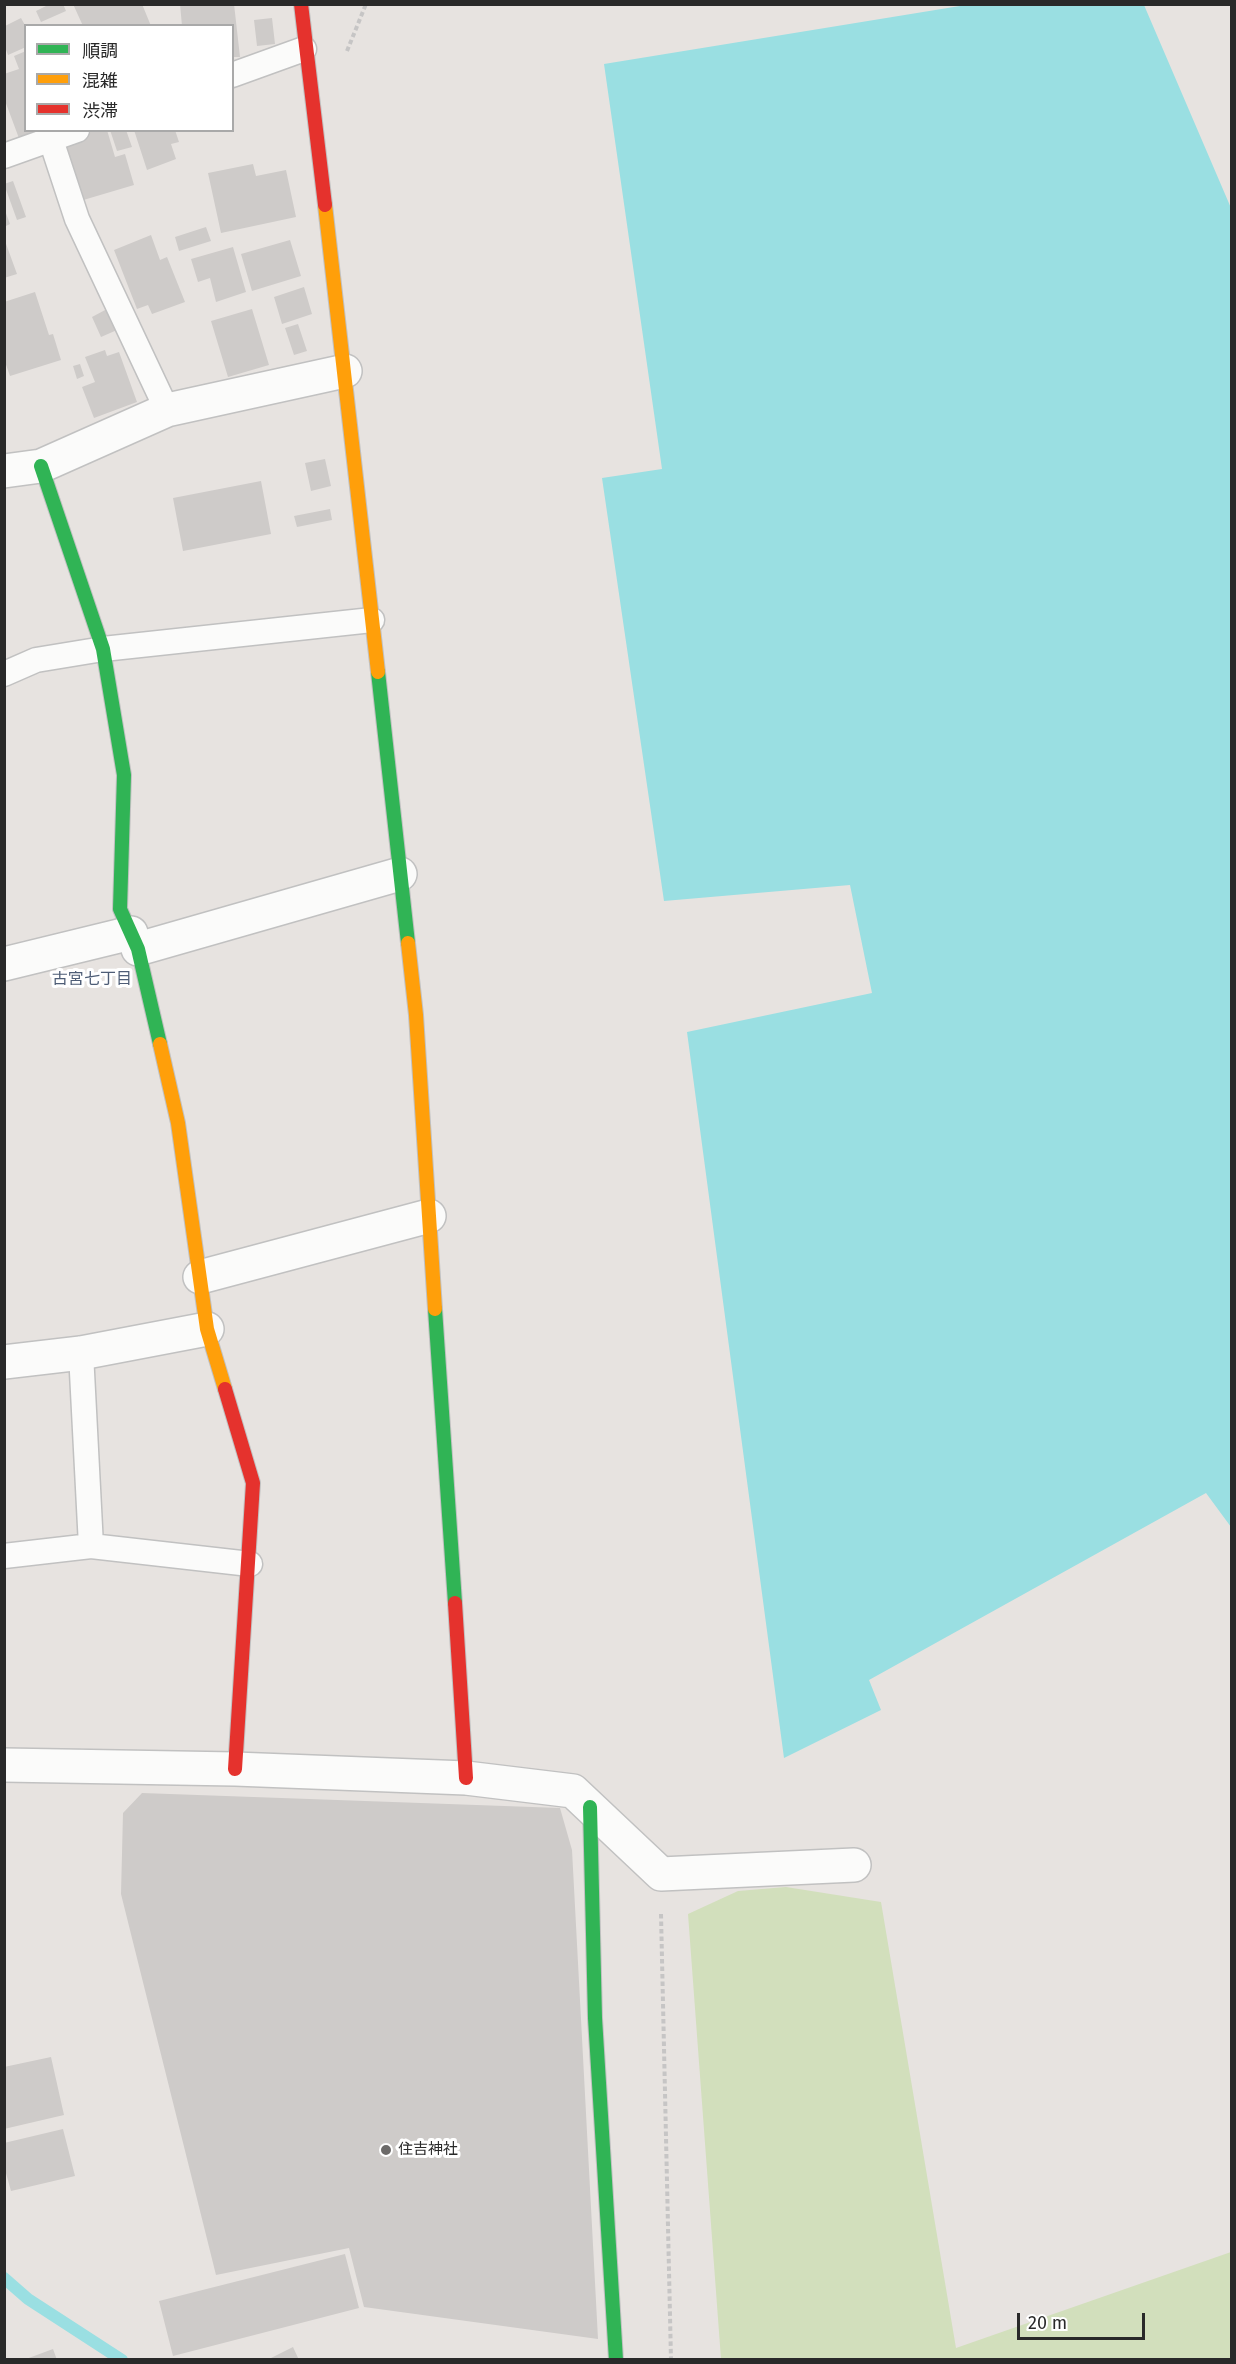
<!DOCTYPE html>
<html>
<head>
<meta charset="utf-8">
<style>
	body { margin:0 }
	#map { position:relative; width:1236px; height:2364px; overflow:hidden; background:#e7e3e0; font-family:"Fira Sans","Noto Sans JP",sans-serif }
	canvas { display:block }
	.frame { position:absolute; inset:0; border:6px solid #292929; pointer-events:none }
	.legend { position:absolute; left:24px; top:24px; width:210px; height:108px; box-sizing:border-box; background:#fff; border:2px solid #a9a9a9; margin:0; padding:8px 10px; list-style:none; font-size:18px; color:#292929 }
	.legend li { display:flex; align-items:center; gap:12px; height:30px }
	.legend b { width:30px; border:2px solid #a9a9a9 }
	.scale { position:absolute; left:1017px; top:2313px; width:128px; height:27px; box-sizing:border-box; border:3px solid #292929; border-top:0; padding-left:8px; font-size:18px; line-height:21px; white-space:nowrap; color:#292929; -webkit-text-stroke:4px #fff; paint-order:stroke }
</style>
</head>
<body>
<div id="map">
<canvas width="1236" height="2364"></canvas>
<div class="frame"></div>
<ul class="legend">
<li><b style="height:8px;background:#30b455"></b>順調</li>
<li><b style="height:8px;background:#ff9f0a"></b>混雑</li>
<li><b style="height:8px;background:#e5322d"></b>渋滞</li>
</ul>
<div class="scale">20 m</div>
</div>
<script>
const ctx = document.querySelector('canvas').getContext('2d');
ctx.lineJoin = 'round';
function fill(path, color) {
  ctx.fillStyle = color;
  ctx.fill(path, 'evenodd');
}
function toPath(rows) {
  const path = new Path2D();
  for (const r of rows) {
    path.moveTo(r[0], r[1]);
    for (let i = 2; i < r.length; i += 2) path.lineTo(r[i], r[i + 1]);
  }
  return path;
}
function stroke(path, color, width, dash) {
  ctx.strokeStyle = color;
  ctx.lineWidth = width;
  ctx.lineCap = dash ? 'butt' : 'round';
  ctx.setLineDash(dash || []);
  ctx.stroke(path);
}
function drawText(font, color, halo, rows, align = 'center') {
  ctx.font = font + ' "Fira Sans","Noto Sans JP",sans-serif';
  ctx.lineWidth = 6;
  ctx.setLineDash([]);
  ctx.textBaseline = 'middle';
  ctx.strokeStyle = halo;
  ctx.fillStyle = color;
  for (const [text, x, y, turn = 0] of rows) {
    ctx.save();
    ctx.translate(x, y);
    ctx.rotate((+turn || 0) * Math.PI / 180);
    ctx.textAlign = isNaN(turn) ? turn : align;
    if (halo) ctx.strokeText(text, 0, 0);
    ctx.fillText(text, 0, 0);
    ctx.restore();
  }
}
fill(toPath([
	[786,1887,881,1902,956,2348,1231,2252,1231,2359,721,2359,688,1914,738,1891]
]), '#d2dfbc');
fill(toPath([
	[966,5,1144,5,1231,208,1231,1527,1206,1493,869,1680,881,1710,784,1758,687,1032,872,993,850,885,664,901,602,478,662,469,604,64]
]), '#9adfe2');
stroke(toPath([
	[4,2278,28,2299,122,2360]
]), '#9adfe2', 12);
fill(toPath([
	[50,4,63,4,66,11,41,22,36,11],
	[73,4,142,4,151,26,83,26],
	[180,4,234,4,240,57,232,57,232,26,182,26],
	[21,18,26,27,26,47,8,55,5,47,5,26],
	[272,18,275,44,257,46,254,20],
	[26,51,26,130,47,131,20,141,4,98,4,74,19,69,14,56],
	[97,130,107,130,115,157,125,154,134,185,80,201,61,142],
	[110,130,126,130,132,147,117,151],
	[134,130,175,130,179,142,171,144,176,159,147,170],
	[253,164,256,176,286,170,296,217,221,233,208,173],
	[13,181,26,217,17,220,4,184],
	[4,208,10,224,4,227],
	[206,227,211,241,179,251,175,237],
	[151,235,160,260,167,257,185,302,152,314,148,305,137,309,114,250],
	[290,240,301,276,252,291,241,254],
	[5,241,17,274,4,278,4,242],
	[233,247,246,292,216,302,210,278,198,282,191,259],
	[304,287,312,314,282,324,274,297],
	[35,292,49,335,53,334,61,360,10,376,4,359,4,302],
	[107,309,117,330,101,337,92,317],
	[252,309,269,365,228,377,211,321],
	[298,324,307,351,294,355,285,328],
	[105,350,107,356,119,352,137,402,94,418,82,387,95,382,85,357],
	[80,364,84,376,77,379,73,366],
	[325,459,331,486,311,491,305,463],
	[261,481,271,534,183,551,173,498],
	[330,509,332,520,297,527,294,516],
	[142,1793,560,1808,572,1850,598,2339,364,2307,349,2248,216,2275,121,1894,123,1813],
	[51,2057,64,2115,4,2129,4,2067],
	[63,2129,75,2176,11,2191,4,2166,4,2143],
	[345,2254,359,2308,173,2356,159,2301],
	[293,2347,299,2360,267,2360],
	[53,2349,57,2360,26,2360,26,2359]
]), '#cecbc9');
const lane = toPath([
	[232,75,304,49],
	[51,140,77,219,167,410],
	[4,156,77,130],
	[4,674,36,660,103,649,372,620],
	[81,1353,91,1546],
	[4,1556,91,1546,250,1564]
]);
const street = toPath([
	[4,471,41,466,167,410,345,371],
	[138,949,400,874],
	[4,964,131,933],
	[200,1277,429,1216],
	[4,1362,81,1353,207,1329],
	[4,1765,235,1769,466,1778,573,1791,661,1874,854,1865]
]);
const fast = toPath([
	[41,466,103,649,124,775,120,909,138,949,160,1044],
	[378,672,408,943],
	[435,1309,455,1603],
	[590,1807,595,2018,616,2360]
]);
const slow = toPath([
	[325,205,378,672],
	[408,943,416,1015,435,1309],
	[160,1044,178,1123,207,1329,225,1389]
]);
const jam = toPath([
	[301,4,325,205],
	[225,1389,253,1483,235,1769],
	[455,1603,466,1778]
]);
stroke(lane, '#c1c1c1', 27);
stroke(street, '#c1c1c1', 36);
stroke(fast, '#c1c1c1', 16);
stroke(slow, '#c1c1c1', 16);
stroke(jam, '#c1c1c1', 16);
stroke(toPath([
	[347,51,366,4],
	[661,1914,671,2360]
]), '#c6c5c5', 4, [4.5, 3]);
stroke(lane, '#fbfbfa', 24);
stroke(street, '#fbfbfa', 33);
stroke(fast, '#30b455', 14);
stroke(slow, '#ff9f0a', 14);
stroke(jam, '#e5322d', 14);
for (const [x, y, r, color] of [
	[386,2150,6,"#6c6a69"]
]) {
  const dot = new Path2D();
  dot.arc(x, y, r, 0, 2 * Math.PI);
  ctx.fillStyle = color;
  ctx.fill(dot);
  stroke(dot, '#fff', 2);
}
drawText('15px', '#292929', '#fff', [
	["住吉神社",398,2150]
], 'left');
drawText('16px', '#4e5d76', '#fff', [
	["古宮七丁目",92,980]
]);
</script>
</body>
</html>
